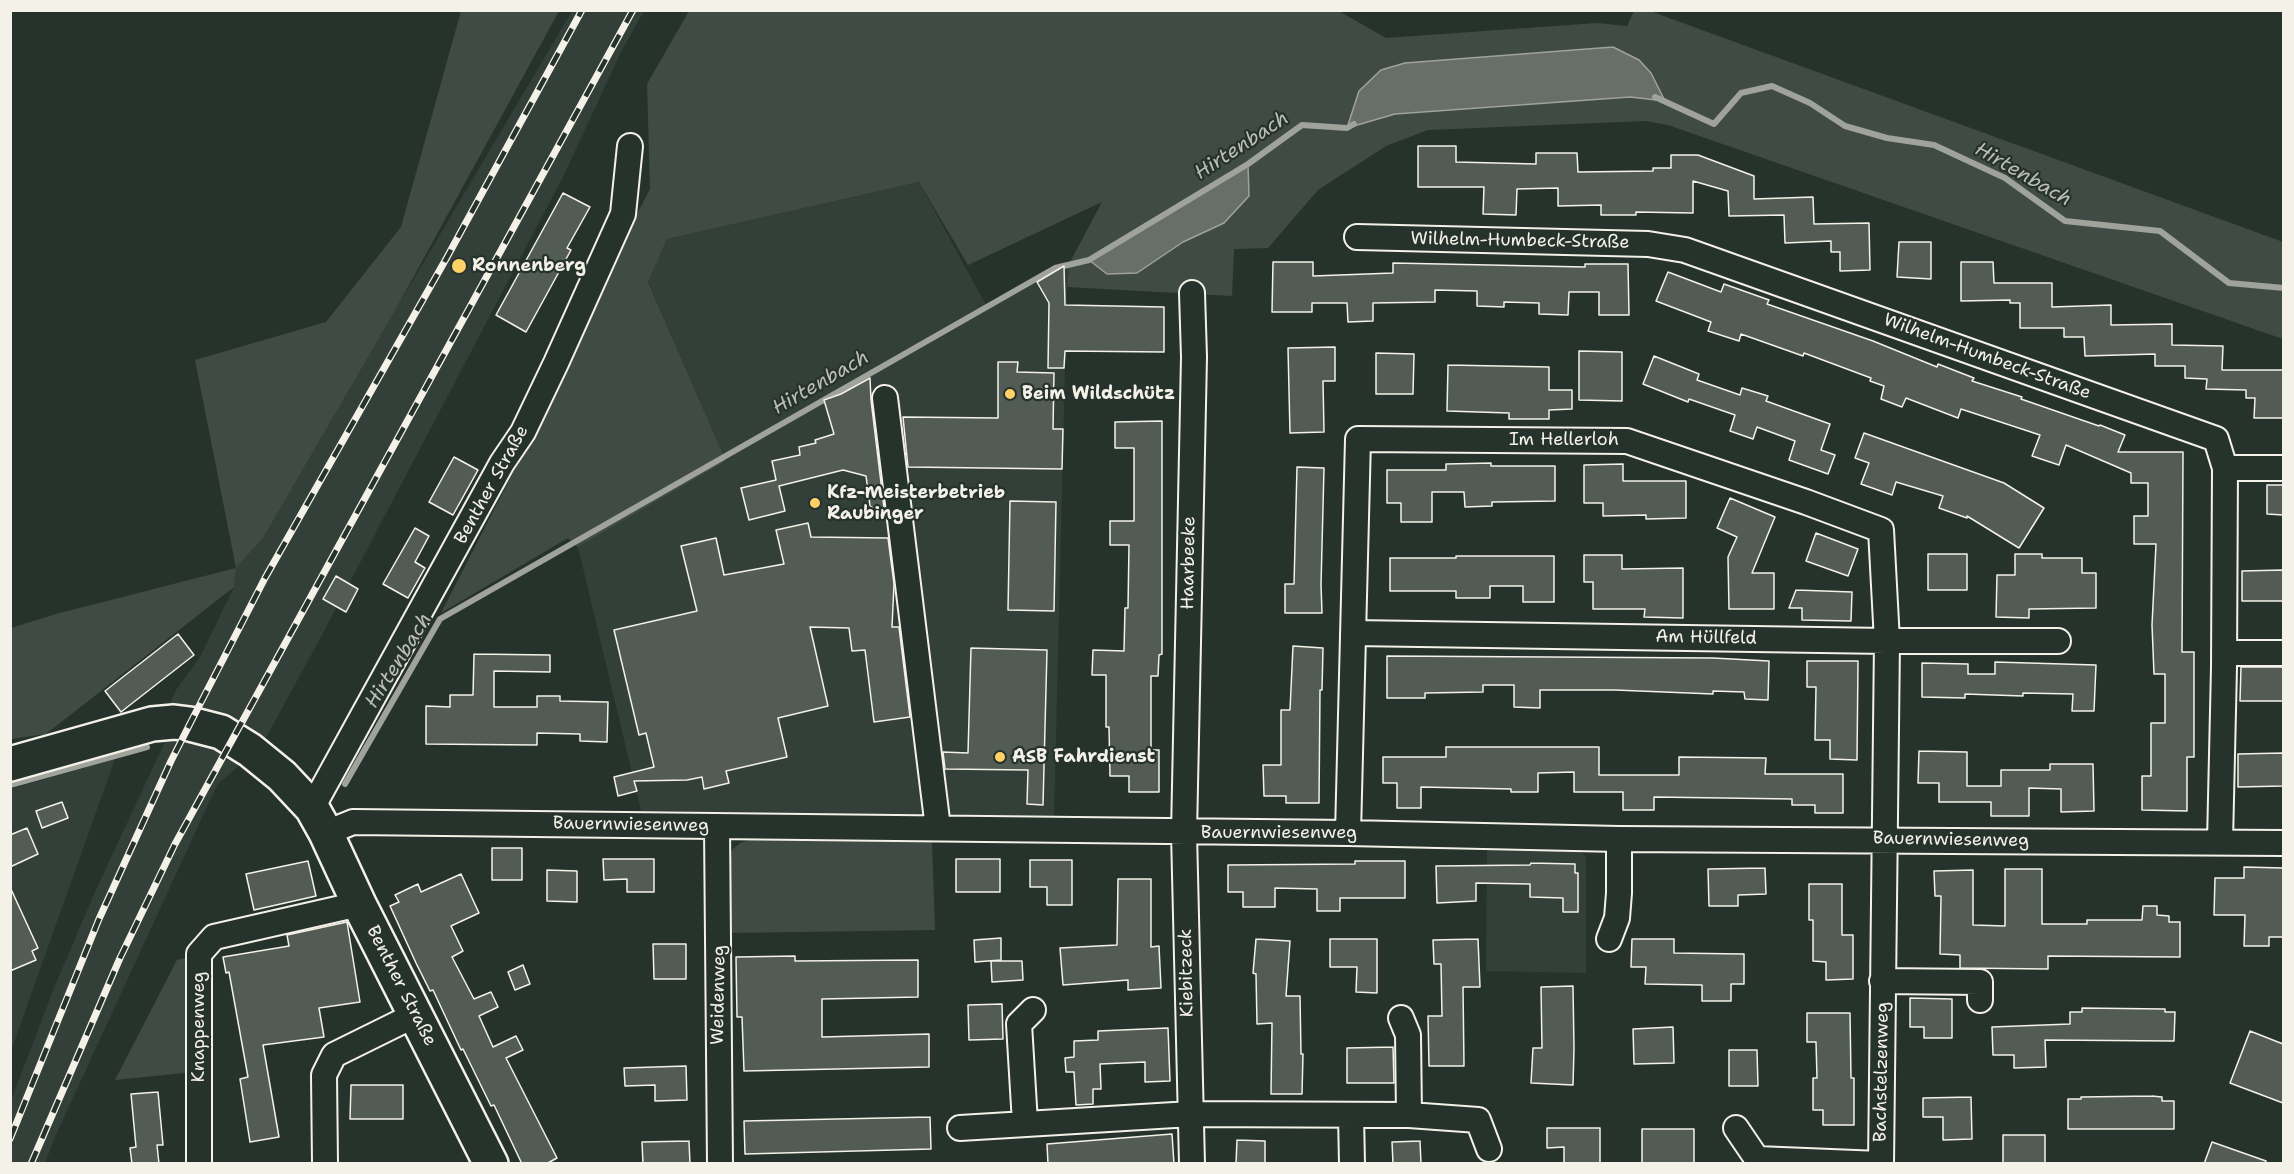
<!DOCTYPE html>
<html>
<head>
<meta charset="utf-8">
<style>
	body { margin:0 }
	#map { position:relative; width:2294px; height:1174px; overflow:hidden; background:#26332d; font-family:"Shantell Sans",sans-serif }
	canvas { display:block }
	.frame { position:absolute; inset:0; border:12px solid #f4f1e8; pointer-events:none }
</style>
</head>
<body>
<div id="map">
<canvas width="2294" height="1174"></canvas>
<div class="frame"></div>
</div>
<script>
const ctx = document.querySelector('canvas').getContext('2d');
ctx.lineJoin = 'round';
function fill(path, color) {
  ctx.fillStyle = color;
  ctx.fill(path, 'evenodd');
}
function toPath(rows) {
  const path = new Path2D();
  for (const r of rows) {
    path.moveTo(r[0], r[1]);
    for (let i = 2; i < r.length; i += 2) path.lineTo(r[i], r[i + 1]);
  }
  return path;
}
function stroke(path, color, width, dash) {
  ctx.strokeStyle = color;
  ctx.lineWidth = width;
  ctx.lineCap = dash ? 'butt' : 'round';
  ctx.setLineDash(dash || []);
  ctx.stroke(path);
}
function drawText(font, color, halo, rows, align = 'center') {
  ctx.font = font + ' "Shantell Sans",sans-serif';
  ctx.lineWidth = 4.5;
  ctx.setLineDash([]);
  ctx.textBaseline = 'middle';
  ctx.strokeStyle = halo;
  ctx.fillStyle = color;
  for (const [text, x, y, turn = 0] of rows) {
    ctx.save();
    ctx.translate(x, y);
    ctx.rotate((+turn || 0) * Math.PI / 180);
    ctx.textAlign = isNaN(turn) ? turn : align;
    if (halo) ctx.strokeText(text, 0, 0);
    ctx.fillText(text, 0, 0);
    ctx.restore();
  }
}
fill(toPath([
	[572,11,644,11,622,50,564,175,322,635,262,745,217,785,55,1137,45,1163,11,1163,10,1103,54,988,95,892,174,722,169,705,176,690,200,657,234,587,236,568,263,538,396,309],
	[919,182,987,307,1055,268,1070,265,1067,287,1054,818,641,811,578,547,726,461,648,281,667,239],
	[115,759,11,1051,11,789],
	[1487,848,1572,848,1581,852,1586,857,1586,973,1486,971]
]), '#333f39');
fill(toPath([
	[1337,10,1386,38,1597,23,1627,26,1634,11,1650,11,2283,242,2283,339,1668,125,1646,121,1428,130,1386,146,1318,190,1268,248,1234,249,1232,296,1067,287,1070,262,1102,202,968,265,919,182,667,239,648,282,726,461,578,547,568,538,441,613,537,426,627,233,650,189,647,84,689,11],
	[461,11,559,11,396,309,263,538,236,568,234,587,46,734,11,739,11,628,56,614,236,568,195,360,326,322,401,227],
	[752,839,932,842,935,930,729,933,729,861,732,850,740,843],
	[194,956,193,1072,115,1080,177,960]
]), '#414b45');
const water = toPath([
	[1613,47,1639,60,1651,73,1665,101,1630,97,1395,114,1347,128,1359,91,1381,70,1405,63,1613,47],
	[1248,164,1249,196,1224,223,1183,242,1137,273,1107,274,1089,260,1248,164]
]);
fill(water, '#676f68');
stroke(water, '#9fa39b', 1.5);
stroke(toPath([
	[1655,97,1714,124,1741,93,1772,86,1810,103,1845,126,1887,138,1934,145,2005,178,2065,221,2160,231,2229,283,2284,288],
	[345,784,440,619,1055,268,1089,260,1248,164,1302,125,1347,128,1354,124],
	[10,785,147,747]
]), '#9fa39b', 6);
const building = toPath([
	[1418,146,1456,146,1456,162,1536,164,1536,153,1577,153,1578,172,1653,171,1653,168,1671,168,1671,155,1698,155,1754,176,1754,199,1813,197,1814,224,1869,223,1870,270,1840,271,1840,252,1831,252,1831,241,1785,243,1784,215,1729,216,1728,191,1693,181,1693,213,1636,212,1636,215,1601,215,1601,205,1558,206,1558,188,1517,189,1516,215,1483,214,1484,187,1418,187,1418,146],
	[563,193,590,207,567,248,571,250,526,332,496,315,563,193],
	[1899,242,1931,242,1931,279,1897,277,1899,242],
	[1273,262,1313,262,1313,276,1393,273,1393,263,1585,267,1585,264,1628,264,1629,315,1599,315,1599,292,1569,292,1568,315,1539,314,1539,303,1504,302,1504,307,1477,306,1477,291,1435,290,1435,302,1373,303,1373,321,1348,322,1347,303,1312,303,1312,312,1272,312,1273,262],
	[1961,262,1993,262,1994,283,2052,283,2052,307,2111,305,2111,325,2172,324,2172,345,2223,346,2222,370,2283,370,2283,418,2254,418,2255,398,2246,398,2246,390,2206,389,2207,379,2185,378,2185,366,2155,366,2155,354,2085,356,2084,337,2064,337,2064,328,2020,328,2020,303,2010,303,2010,300,1961,301,1961,262],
	[1064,266,1065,305,1164,307,1164,352,1065,351,1064,368,1048,368,1049,303,1037,282,1064,266],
	[1668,272,1721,292,1724,284,1769,300,1767,304,1873,341,1937,367,1938,364,1974,378,1972,381,2022,397,2021,399,2099,426,2100,425,2125,435,2118,452,2183,452,2182,652,2194,652,2194,757,2187,757,2187,811,2142,810,2142,776,2151,776,2151,723,2165,723,2165,674,2154,674,2152,625,2156,544,2134,544,2134,516,2148,516,2148,483,2131,483,2131,473,2066,445,2059,465,2032,456,2040,435,1961,409,1958,418,1906,398,1902,407,1881,399,1884,386,1870,381,1871,378,1804,353,1803,356,1741,334,1739,341,1708,331,1711,322,1656,301,1668,272],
	[1335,347,1335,381,1323,381,1324,432,1290,433,1288,348,1335,347],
	[1579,351,1622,352,1622,401,1579,400,1579,351],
	[1376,353,1414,354,1413,394,1376,394,1376,353],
	[1654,356,1699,374,1697,380,1740,395,1742,388,1768,396,1766,401,1830,424,1821,450,1835,455,1828,474,1789,460,1795,441,1757,427,1753,439,1730,431,1735,415,1689,399,1688,402,1643,384,1654,356],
	[998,362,1018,362,1017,372,1054,373,1053,429,1063,429,1062,469,908,467,903,417,998,418,998,362],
	[1448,365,1549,367,1549,390,1572,390,1572,409,1549,410,1549,419,1509,419,1509,413,1447,411,1448,365],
	[870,378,871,400,885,516,870,506,866,476,843,470,779,486,785,511,749,520,741,488,776,480,772,461,800,455,799,447,816,443,815,440,834,434,824,400,841,394,870,378],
	[1162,421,1162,654,1159,655,1158,676,1151,676,1151,750,1159,750,1159,792,1129,792,1129,776,1110,776,1109,727,1106,727,1106,675,1092,675,1093,650,1124,651,1125,608,1128,608,1129,545,1110,545,1110,521,1134,521,1134,448,1115,448,1115,422,1162,421],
	[1864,433,2004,483,2044,508,2019,548,1967,516,1967,518,1939,508,1943,496,1896,482,1892,495,1861,484,1869,463,1855,458,1864,433],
	[454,457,478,470,453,515,429,502,454,457],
	[1491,463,1491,466,1555,466,1555,501,1492,502,1492,506,1465,507,1464,492,1432,492,1432,522,1401,522,1401,503,1387,503,1387,470,1446,470,1446,464,1491,463],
	[1623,464,1623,481,1686,481,1686,518,1646,519,1646,515,1603,516,1603,503,1584,503,1584,465,1623,464],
	[1297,467,1324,468,1321,585,1322,613,1285,613,1285,584,1294,584,1297,467],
	[2267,485,2283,485,2283,515,2267,514,2267,485],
	[1730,498,1775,517,1752,573,1774,573,1774,609,1729,609,1728,557,1737,537,1717,528,1730,498],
	[1010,501,1056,502,1054,611,1008,610,1010,501],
	[808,523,811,537,888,538,894,584,892,627,899,627,910,717,874,722,865,650,852,651,849,628,810,627,828,706,778,718,787,757,726,771,729,783,704,789,702,777,687,780,634,781,637,791,618,796,614,777,654,767,646,733,639,735,614,630,697,611,681,546,716,538,724,575,784,564,776,530,808,523],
	[415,528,429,536,415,562,425,568,408,598,383,584,415,528],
	[1816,533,1858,549,1848,576,1806,561,1816,533],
	[1928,554,1967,554,1967,590,1928,590,1928,554],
	[2015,554,2042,554,2042,558,2082,558,2082,573,2096,573,2096,608,2029,609,2029,618,1996,617,1997,575,2015,575,2015,554],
	[1584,555,1622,555,1622,569,1683,568,1683,618,1644,617,1645,609,1593,609,1593,582,1584,582,1584,555],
	[1456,556,1554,556,1554,602,1523,602,1523,586,1490,586,1490,598,1456,598,1456,591,1390,591,1390,558,1456,558,1456,556],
	[2283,570,2283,601,2242,601,2242,571,2283,570],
	[336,576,358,589,346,612,323,599,336,576],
	[1796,590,1852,592,1851,621,1802,620,1802,608,1789,608,1796,590],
	[178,634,194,655,121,712,105,691,178,634],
	[1293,646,1323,648,1322,690,1320,690,1319,803,1286,803,1286,796,1264,796,1263,765,1281,765,1281,710,1290,710,1293,646],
	[971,648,1047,650,1043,805,1027,804,1028,770,945,769,943,752,968,753,971,648],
	[474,654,550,655,550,672,494,671,494,707,537,707,537,696,560,696,560,701,608,702,607,742,580,741,580,734,537,733,537,745,426,744,426,706,450,707,450,695,473,695,474,654],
	[1387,656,1713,658,1769,661,1768,700,1745,699,1744,692,1713,691,1713,694,1615,690,1540,690,1540,708,1514,707,1514,685,1483,685,1483,692,1425,693,1425,698,1387,698,1387,656],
	[1807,661,1858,661,1857,760,1830,759,1830,740,1815,740,1816,687,1807,687,1807,661],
	[1995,662,2096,665,2094,711,2072,711,2073,694,2023,693,2023,696,1965,694,1965,698,1922,697,1922,663,1968,664,1968,674,1995,674,1995,662],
	[2241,667,2283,667,2283,701,2240,701,2241,667],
	[1446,747,1599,747,1599,775,1679,775,1679,757,1766,758,1765,774,1843,774,1843,813,1815,813,1815,805,1792,805,1792,799,1654,797,1654,810,1623,810,1623,792,1574,792,1574,772,1538,773,1538,792,1511,792,1511,789,1421,787,1421,808,1397,808,1397,783,1383,783,1383,757,1446,757,1446,747],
	[1919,751,1967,752,1967,786,2001,786,2001,770,2050,770,2050,764,2093,764,2094,811,2061,812,2061,789,2029,788,2029,816,1991,816,1991,802,1939,802,1939,783,1918,783,1919,751],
	[2283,753,2283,786,2238,787,2238,754,2283,753],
	[62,802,68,818,42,828,36,811,62,802],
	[27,828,38,854,10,867,10,835,27,828],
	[492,848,522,848,522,880,492,880,492,848],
	[603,859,654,859,654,892,627,892,627,879,604,880,603,859],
	[956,859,1000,859,1000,892,956,892,956,859],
	[1030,860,1072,860,1072,905,1047,905,1047,887,1030,887,1030,860],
	[308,861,316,896,254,910,246,874,308,861],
	[1355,861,1405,861,1405,898,1340,898,1340,911,1317,911,1317,889,1275,888,1275,907,1243,907,1243,892,1228,892,1228,865,1355,864,1355,861],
	[1531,863,1575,864,1575,873,1578,873,1578,912,1563,912,1563,898,1530,897,1530,884,1476,883,1476,901,1437,903,1436,866,1530,865,1531,863],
	[2244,867,2283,868,2283,937,2269,937,2269,946,2244,946,2245,915,2214,915,2215,878,2244,878,2244,867],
	[1765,868,1766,894,1738,895,1738,906,1709,906,1708,869,1765,868],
	[2005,869,2042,869,2042,924,2087,924,2087,920,2142,920,2143,906,2157,906,2157,915,2169,916,2169,922,2180,922,2180,957,2048,956,2048,969,1960,968,1960,955,1940,954,1941,896,1935,896,1934,871,1973,870,1973,925,2005,926,2005,869],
	[547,870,577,871,577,902,547,901,547,870],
	[461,874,479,913,451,926,463,951,452,957,474,999,491,992,498,1007,479,1016,493,1047,516,1036,523,1050,506,1058,557,1158,546,1164,522,1164,494,1105,491,1106,463,1049,461,1050,433,990,430,991,416,963,390,906,399,902,395,895,418,884,421,892,461,874],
	[1118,879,1151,879,1151,947,1159,946,1161,988,1128,990,1128,980,1063,985,1060,948,1117,945,1118,879],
	[1809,884,1842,884,1842,935,1853,935,1853,979,1826,980,1826,962,1813,961,1813,920,1809,920,1809,884],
	[10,887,38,948,32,951,36,960,10,971,10,887],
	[347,922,360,1002,319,1008,324,1037,263,1045,279,1137,250,1142,240,1079,248,1077,229,972,226,973,223,957,289,946,287,935,347,922],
	[1001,938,1001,960,975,962,974,940,1001,938],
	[1256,939,1290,941,1286,996,1300,996,1301,1054,1303,1054,1302,1094,1271,1094,1272,1023,1257,1024,1256,974,1253,973,1256,939],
	[1330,939,1377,939,1377,993,1356,992,1357,967,1330,967,1330,939],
	[1478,939,1480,987,1463,987,1464,1066,1429,1066,1428,1016,1442,1016,1441,964,1434,964,1433,940,1478,939],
	[1632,939,1674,939,1674,953,1744,954,1744,984,1731,984,1731,1001,1702,1001,1702,985,1645,984,1646,967,1631,967,1632,939],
	[653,944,686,944,686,979,654,979,653,944],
	[795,956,795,961,918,960,918,997,822,999,822,1037,929,1034,929,1067,744,1071,742,1017,737,1017,736,957,795,956],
	[991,961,1022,961,1023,980,992,982,991,961],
	[523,965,530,984,515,990,508,972,523,965],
	[1573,986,1574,1049,1573,1085,1531,1083,1533,1048,1542,1048,1541,987,1573,986],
	[1910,998,1952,999,1952,1038,1924,1038,1924,1027,1910,1027,1910,998],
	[1002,1004,1003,1039,969,1040,968,1005,1002,1004],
	[2082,1008,2165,1009,2165,1012,2175,1012,2174,1041,2045,1040,2046,1067,2014,1068,2014,1055,1993,1055,1992,1027,2070,1024,2070,1012,2082,1012,2082,1008],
	[1807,1013,1850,1013,1851,1078,1854,1078,1854,1125,1823,1125,1823,1110,1813,1110,1813,1078,1817,1078,1816,1042,1807,1042,1807,1013],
	[1673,1027,1674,1063,1634,1064,1633,1029,1673,1027],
	[1168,1028,1170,1081,1145,1082,1145,1062,1100,1064,1101,1089,1093,1089,1093,1104,1076,1105,1074,1072,1066,1072,1065,1058,1074,1057,1074,1041,1098,1040,1098,1031,1168,1028],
	[2250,1031,2283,1044,2283,1103,2230,1083,2250,1031],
	[1393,1047,1394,1083,1347,1083,1347,1048,1393,1047],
	[1729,1050,1757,1050,1758,1086,1729,1086,1729,1050],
	[686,1066,687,1100,655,1101,655,1085,625,1086,624,1068,686,1066],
	[351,1085,403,1085,403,1119,350,1119,351,1085],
	[158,1092,163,1145,157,1145,159,1164,132,1164,130,1148,136,1147,131,1094,158,1092],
	[2152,1096,2162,1097,2162,1101,2174,1101,2174,1129,2068,1129,2068,1099,2081,1099,2081,1097,2152,1096],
	[1971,1097,1972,1139,1943,1140,1943,1117,1923,1117,1923,1098,1971,1097],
	[930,1117,931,1149,745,1154,744,1121,930,1117],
	[1547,1128,1600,1128,1600,1163,1564,1163,1564,1147,1547,1148,1547,1128],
	[1642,1129,1694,1129,1694,1164,1642,1163,1642,1129],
	[1172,1134,1174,1164,1048,1164,1047,1144,1172,1134],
	[2003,1135,2045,1135,2045,1164,2003,1164,2003,1135],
	[1237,1140,1265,1141,1265,1164,1236,1164,1237,1140],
	[689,1141,690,1164,643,1164,642,1142,689,1141],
	[1420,1141,1421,1164,1393,1164,1392,1142,1420,1141],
	[2212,1142,2266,1161,2265,1164,2204,1164,2212,1142]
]);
fill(building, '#525c55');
stroke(building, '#f4f1e8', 1.5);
const street = toPath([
	[1357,237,1648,244,1685,250,2216,439,2225,468,2224,667,2220,842],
	[885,398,938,828],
	[2225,468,2284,468],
	[1353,633,1887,641,2058,641],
	[2224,653,2284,653],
	[312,808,502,463,523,432,556,363,623,214,630,146],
	[717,827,720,1164],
	[326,833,353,822,1348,833,1619,839,2284,843],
	[1348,833,1358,439,1627,441,1806,502,1881,530,1887,641,1881,1164],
	[1609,939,1617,918,1619,893,1619,839],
	[1882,981,1980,982,1980,1000],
	[1401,1018,1408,1035,1409,1115],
	[1351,1115,1352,1164],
	[1025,1123,1019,1024,1033,1010],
	[960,1128,1191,1114,1409,1115,1478,1120,1489,1149],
	[1736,1128,1757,1159,1880,1164],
	[199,1164,199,954,214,937,359,904],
	[325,1164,324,1075,334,1055,415,1015],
	[1192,1164,1184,833,1194,357,1192,293]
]);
const secondary = toPath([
	[10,764,152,724,174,722,190,724,221,732,250,750,282,776,312,808,326,833,359,904,491,1164]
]);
stroke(street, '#f4f1e8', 28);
stroke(secondary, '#f4f1e8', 38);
stroke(street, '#26332d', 24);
stroke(secondary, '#26332d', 33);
const rail = toPath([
	[10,1139,99,919,171,761,198,708,265,578,446,259,582,10],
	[31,1164,120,958,175,844,633,10]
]);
stroke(rail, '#f4f1e8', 7);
stroke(rail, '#26332d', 4.5, [14]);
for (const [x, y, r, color] of [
	[459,266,8,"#ffd166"],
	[1010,394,6,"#ffd166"],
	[815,503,6,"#ffd166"],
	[1000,757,6,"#ffd166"]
]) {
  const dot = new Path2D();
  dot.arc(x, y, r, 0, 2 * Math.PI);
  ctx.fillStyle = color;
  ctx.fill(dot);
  stroke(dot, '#26332d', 2);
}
drawText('18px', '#f4f1e8', '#26332d', [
	["Wilhelm-Humbeck-Straße",1520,241,1],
	["Wilhelm-Humbeck-Straße",1987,357,20],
	["Im Hellerloh",1564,440],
	["Benther Straße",492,485,-61],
	["Haarbeeke",1189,563,-89],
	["Am Hüllfeld",1706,638,1],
	["Bauernwiesenweg",631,825,1],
	["Bauernwiesenweg",1279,833],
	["Bauernwiesenweg",1951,840,1],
	["Kiebitzeck",1187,973,-91],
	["Benther Straße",401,986,63],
	["Weidenweg",719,995,-89],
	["Knappenweg",199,1027,-90],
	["Bachstelzenweg",1882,1072,-89]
]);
drawText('bold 18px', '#f4f1e8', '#26332d', [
	["Ronnenberg",472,266],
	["Beim Wildschütz",1022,394],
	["Kfz-Meisterbetrieb",827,493],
	["Raubinger",827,514],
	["ASB Fahrdienst",1012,757]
], 'left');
drawText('italic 20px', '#bcbdb5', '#26332d', [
	["Hirtenbach",1242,146,-33],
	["Hirtenbach",2023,175,30],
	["Hirtenbach",821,383,-30],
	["Hirtenbach",399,661,-58]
]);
</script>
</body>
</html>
